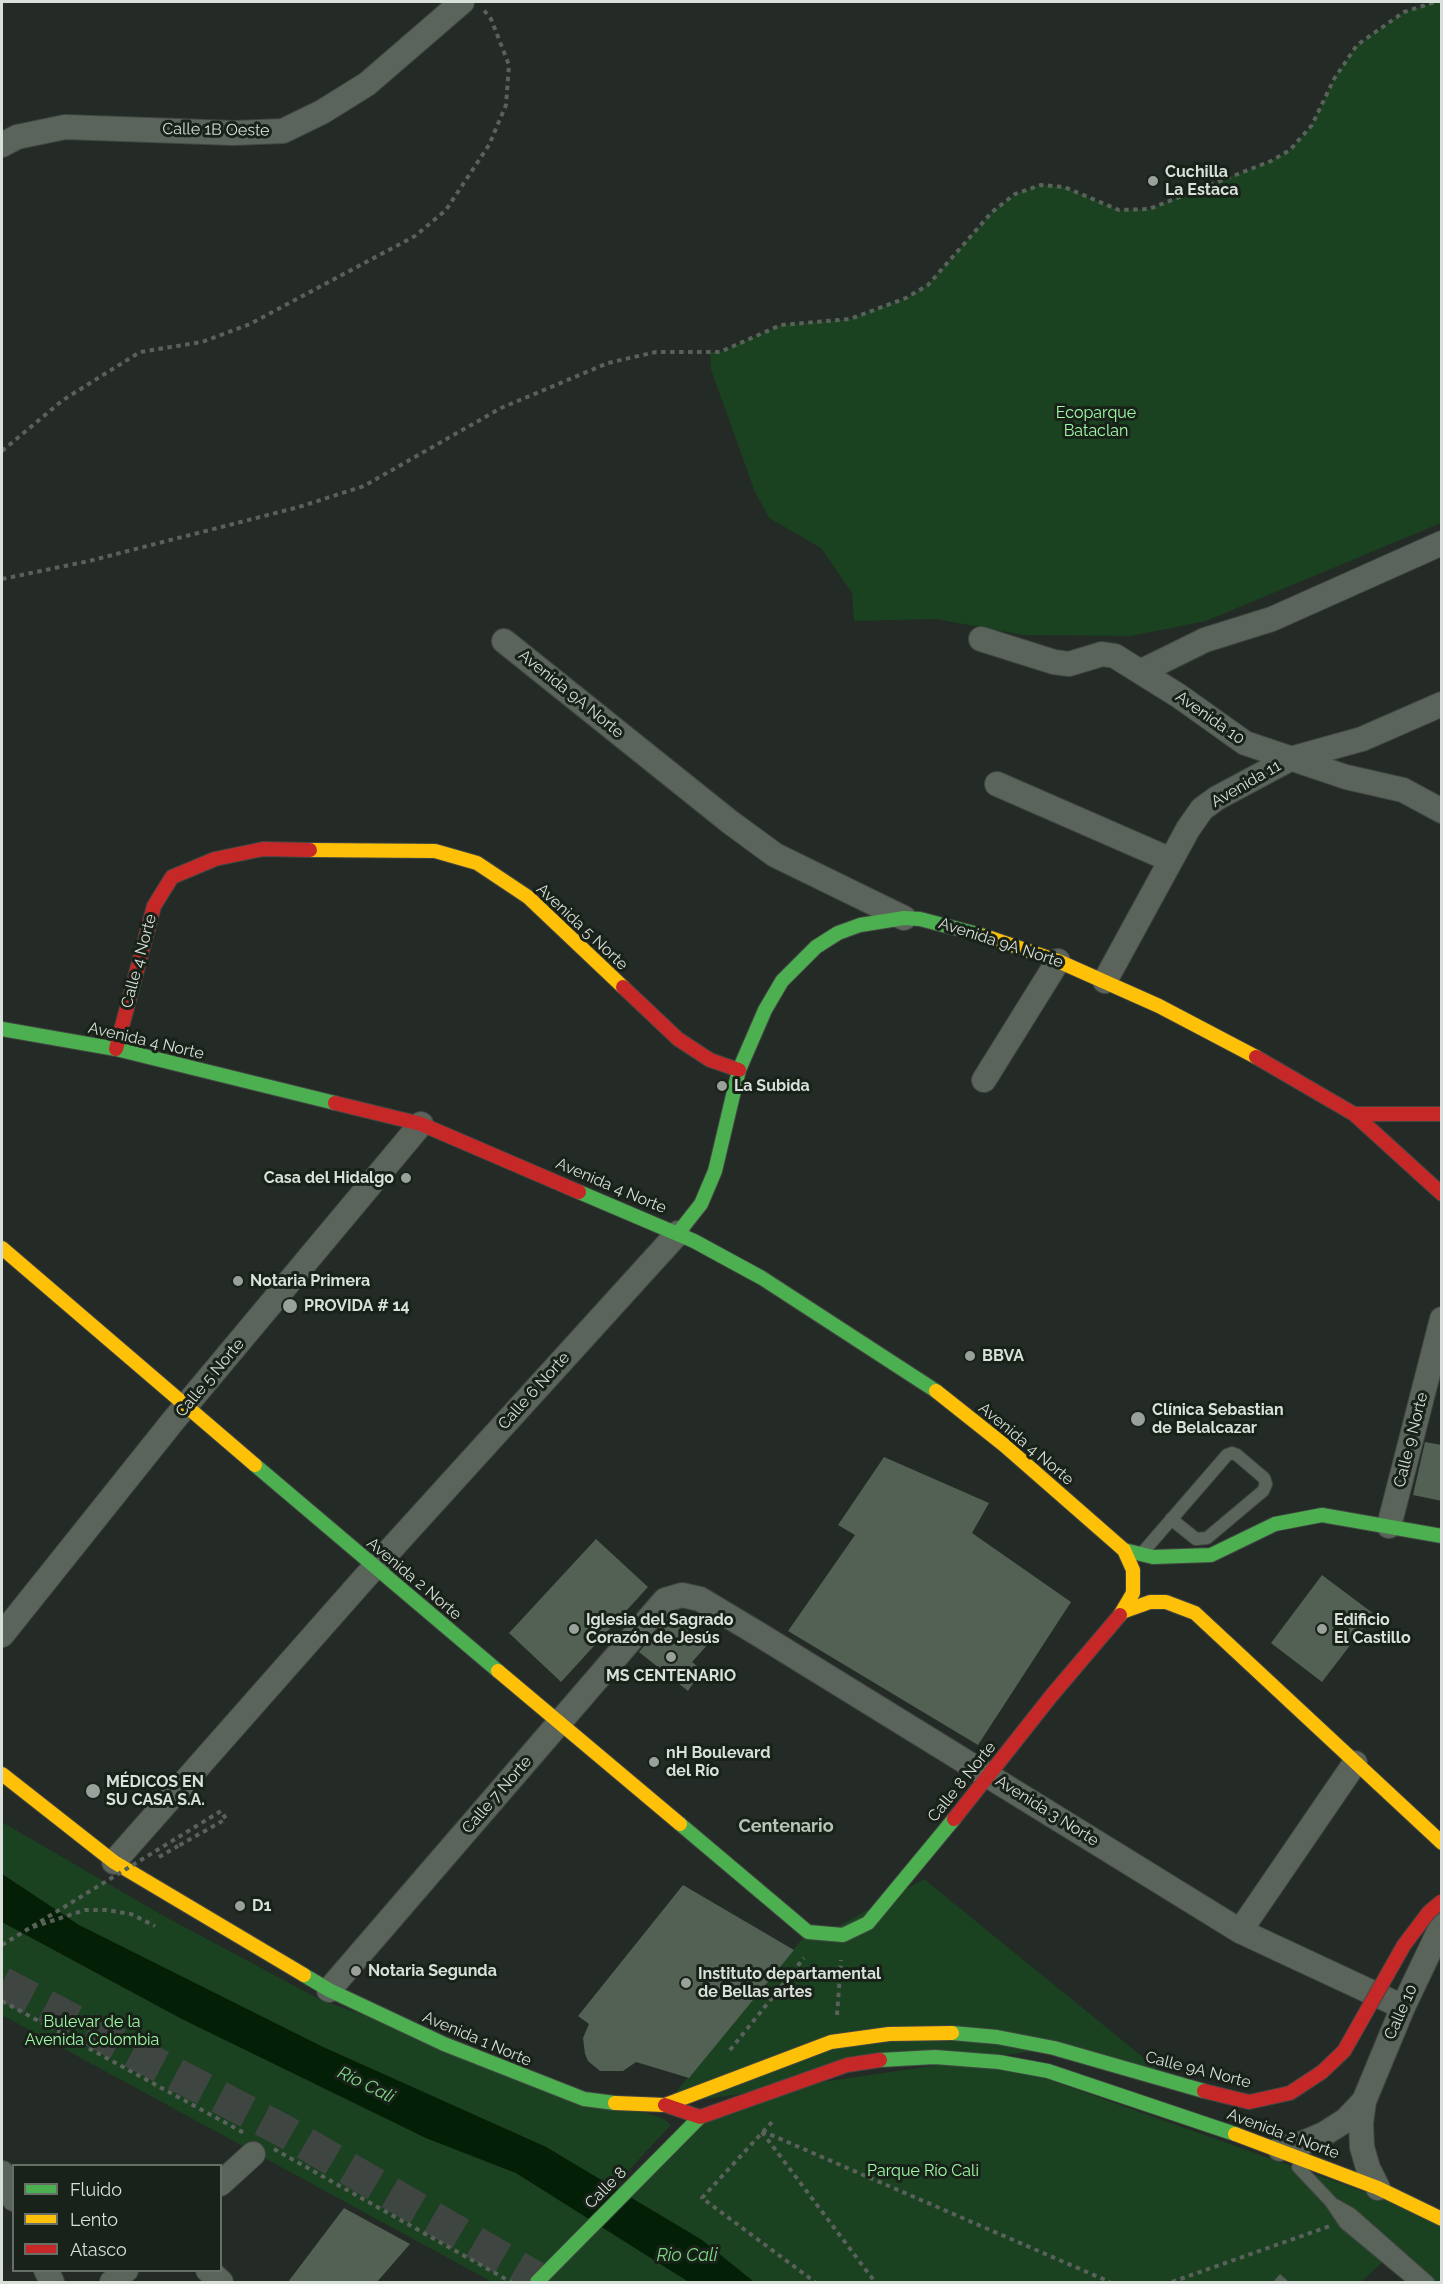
<!DOCTYPE html>
<html>
<head>
<meta charset="utf-8">
<style>
	body { margin:0 }
	#map { position:relative; width:1443px; height:2284px; overflow:hidden; background:#242a25; font-family:Raleway,sans-serif }
	canvas { display:block }
	.frame { position:absolute; inset:0; border:3px solid #d9dfd9; pointer-events:none }
	.legend { position:absolute; left:12px; top:2164px; width:210px; height:108px; box-sizing:border-box; background:#192219; border:2px solid #666e66; margin:0; padding:8px 10px; list-style:none; font-size:18px; color:#d9dfd9 }
	.legend li { display:flex; align-items:center; gap:12px; height:30px }
	.legend b { width:30px; border:2px solid #666e66 }
</style>
</head>
<body>
<div id="map">
<canvas width="1443" height="2284"></canvas>
<div class="frame"></div>
<ul class="legend">
<li><b style="height:8px;background:#4caf50"></b>Fluido</li>
<li><b style="height:8px;background:#ffc107"></b>Lento</li>
<li><b style="height:8px;background:#c62828"></b>Atasco</li>
</ul>
</div>
<script>
const ctx = document.querySelector('canvas').getContext('2d');
ctx.lineJoin = 'round';
function fill(path, color) {
  ctx.fillStyle = color;
  ctx.fill(path, 'evenodd');
}
function toPath(rows) {
  const path = new Path2D();
  for (const r of rows) {
    path.moveTo(r[0], r[1]);
    for (let i = 2; i < r.length; i += 2) path.lineTo(r[i], r[i + 1]);
  }
  return path;
}
function stroke(path, color, width, dash) {
  ctx.strokeStyle = color;
  ctx.lineWidth = width;
  ctx.lineCap = dash ? 'butt' : 'round';
  ctx.setLineDash(dash || []);
  ctx.stroke(path);
}
function drawText(font, color, halo, rows, align = 'center') {
  ctx.font = font + ' Raleway,sans-serif';
  ctx.lineWidth = 6;
  ctx.setLineDash([]);
  ctx.textBaseline = 'middle';
  ctx.strokeStyle = halo;
  ctx.fillStyle = color;
  for (const [text, x, y, turn = 0] of rows) {
    ctx.save();
    ctx.translate(x, y);
    ctx.rotate((+turn || 0) * Math.PI / 180);
    ctx.textAlign = isNaN(turn) ? turn : align;
    if (halo) ctx.strokeText(text, 0, 0);
    ctx.fillText(text, 0, 0);
    ctx.restore();
  }
}
fill(toPath([
	[1435,2,1441,2,1441,523,1206,621,1131,636,1023,635,936,619,854,621,852,593,821,548,769,518,755,492,711,370,710,352,720,352,781,325,850,319,906,298,928,285,992,212,1015,194,1041,185,1064,187,1119,210,1149,209,1271,161,1290,150,1312,125,1334,79,1357,45,1404,12],
	[2,1822,162,1915,321,2000,664,2119,671,2125,613,2187,546,2147,323,2047,79,1925,2,1874],
	[924,1879,1176,2084,1054,2048,665,2105,808,1932,822,1935],
	[2,1922,182,2019,426,2138,516,2173,689,2282,492,2282,2,2015],
	[999,2062,1441,2219,1441,2282,1416,2282,1386,2259,1361,2282,1289,2282,1281,2275,1273,2282,754,2282,702,2240,625,2194,700,2117,838,2068]
]), '#1a4120');
fill(toPath([
	[2,1874,79,1925,323,2047,546,2147,702,2240,754,2282,689,2282,516,2173,426,2138,182,2019,2,1922]
]), '#032006');
fill(toPath([
	[1425,1442,1442,1445,1442,1501,1413,1495],
	[884,1457,989,1503,972,1533,1071,1602,978,1745,788,1631,855,1535,838,1525],
	[596,1539,648,1587,561,1682,509,1633],
	[1322,1575,1374,1614,1322,1682,1271,1643],
	[671,1614,710,1642,692,1662,702,1670,688,1691,639,1652],
	[683,1885,794,1950,689,2078,636,2062,623,2071,600,2071,588,2061,585,2054,583,2038,589,2024,578,2016],
	[344,2208,410,2244,377,2282,288,2282],
	[1280,2274,1289,2282,1273,2282]
]), '#526153');
stroke(toPath([
	[2,1983,284,2131,543,2282]
]), '#3f4540', 33, [33, 16]);
const lane = toPath([
	[1143,1552,1227,1455,1232,1453,1237,1455,1264,1478,1266,1484,1263,1491,1207,1538,1196,1539,1171,1519],
	[1298,2167,1331,2202,1345,2223,1416,2282],
	[1335,2205,1351,2214,1428,2282]
]);
const street = toPath([
	[2,145,17,137,65,127,234,133,283,131,322,112,367,84,462,2],
	[981,639,1054,662,1069,664,1102,654,1115,656,1179,696,1245,743,1346,777,1403,790,1442,811],
	[504,641,730,822,775,855,904,918],
	[1142,671,1205,640,1272,619,1442,543],
	[997,784,1171,860],
	[1105,981,1188,829,1202,809,1217,798,1290,759,1362,739,1442,704],
	[984,1080,1058,961],
	[1389,1526,1442,1319],
	[2,1635,173,1421,421,1124],
	[114,1862,362,1581,678,1233],
	[1240,1931,1355,1763],
	[329,1990,665,1600,682,1595,700,1599,760,1635,1240,1931,1403,2007],
	[1280,2149,1303,2143,1324,2134,1346,2120,1364,2101],
	[2,2173,14,2199],
	[220,2184,253,2154],
	[1378,2188,1368,2168,1362,2147,1361,2123,1364,2101,1403,2007,1442,1925],
	[46,2270,52,2282],
	[208,2270,221,2282],
	[112,2282,126,2270]
]);
const fast = toPath([
	[2,1029,116,1049,335,1103],
	[579,1192,694,1241,762,1278,936,1391],
	[678,1233,701,1204,715,1171,739,1070,765,1010,782,981,816,947,838,933,860,925,904,918,920,919,985,936],
	[255,1465,498,1671],
	[1124,1550,1153,1557,1211,1555,1275,1524,1322,1515,1442,1536],
	[680,1824,808,1932,843,1935,868,1923,954,1819],
	[304,1975,329,1990,444,2044,584,2099,615,2103],
	[952,2033,997,2037,1054,2048,1204,2091],
	[880,2060,935,2057,999,2062,1048,2071,1235,2134],
	[537,2282,700,2117]
]);
const slow = toPath([
	[310,850,435,851,477,863,528,897,623,987],
	[985,936,1058,961,1159,1006,1256,1057],
	[2,1248,255,1465],
	[936,1391,1004,1445,1124,1550,1133,1570,1133,1593,1120,1615],
	[1122,1612,1150,1602,1166,1602,1195,1613,1442,1843],
	[498,1671,680,1824],
	[2,1774,114,1862,304,1975],
	[615,2103,665,2105,831,2042,889,2034,952,2033],
	[1235,2134,1378,2188,1442,2219]
]);
const jam = toPath([
	[623,987,678,1039,710,1060,739,1070],
	[116,1049,154,906,172,877,215,859,263,849,310,850],
	[1256,1057,1354,1114,1442,1114],
	[335,1103,421,1124,579,1192],
	[1354,1114,1442,1194],
	[954,1819,1052,1695,1120,1615],
	[665,2105,700,2117,847,2065,880,2060]
]);
stroke(lane, '#424643', 14);
stroke(street, '#424643', 26);
stroke(fast, '#424643', 16);
stroke(slow, '#424643', 16);
stroke(jam, '#424643', 16);
stroke(toPath([
	[2,451,63,400,140,352,202,342,250,324,415,236,446,210,489,145,506,105,509,65,491,19,483,9],
	[2,579,89,561,299,507,364,486,501,408,608,363,656,352,720,352,781,325,850,319,906,298,928,285,992,212,1015,194,1041,185,1064,187,1119,210,1149,209,1271,161,1290,150,1312,125,1334,79,1357,45,1404,12,1435,2],
	[159,1857,178,1846],
	[33,1927,85,1910,106,1910,131,1914,155,1926],
	[2,2001,246,2134],
	[837,2015,841,1960],
	[730,2050,804,1958],
	[772,2122,702,2198,815,2282],
	[762,2131,1110,2282],
	[762,2132,875,2282],
	[274,2149,511,2282],
	[1172,2282,1330,2226]
]), '#5a615b', 4, [4.5, 4.5]);
stroke(lane, '#5b645b', 12);
stroke(street, '#5b645b', 24);
stroke(fast, '#4caf50', 14);
stroke(slow, '#ffc107', 14);
stroke(jam, '#c62828', 14);
const jamBridge = toPath([
	[1204,2091,1249,2102,1290,2093,1322,2072,1344,2051,1404,1945,1429,1912,1442,1901]
]);
stroke(jamBridge, '#424643', 16, []);
stroke(toPath([
	[2,1945,221,1811,226,1819,178,1846]
]), '#5a615b', 4, [4.5, 4.5]);
stroke(jamBridge, '#c62828', 14);
for (const [x, y, r, color] of [
	[1153,181,6,"#9aa09a"],
	[722,1086,6,"#9aa09a"],
	[406,1178,6,"#9aa09a"],
	[238,1281,6,"#9aa09a"],
	[290,1306,8,"#9aa09a"],
	[970,1356,6,"#9aa09a"],
	[1138,1419,8,"#9aa09a"],
	[574,1629,6,"#9aa09a"],
	[1322,1629,6,"#9aa09a"],
	[671,1657,6,"#9aa09a"],
	[654,1762,6,"#9aa09a"],
	[93,1791,8,"#9aa09a"],
	[240,1906,6,"#9aa09a"],
	[356,1971,6,"#9aa09a"],
	[686,1983,6,"#9aa09a"]
]) {
  const dot = new Path2D();
  dot.arc(x, y, r, 0, 2 * Math.PI);
  ctx.fillStyle = color;
  ctx.fill(dot);
  stroke(dot, '#192219', 2);
}
drawText('16px', '#d9dfd9', '#192219', [
	["Calle 1B Oeste",216,130,1],
	["Avenida 9A Norte",571,694,39],
	["Avenida 10",1210,718,35],
	["Avenida 11",1246,784,-30],
	["Avenida 5 Norte",582,927,43],
	["Avenida 9A Norte",1001,943,18],
	["Calle 4 Norte",139,961,-75],
	["Avenida 4 Norte",146,1041,13],
	["Avenida 4 Norte",611,1186,23],
	["Calle 5 Norte",210,1378,-50],
	["Calle 6 Norte",534,1391,-48],
	["Calle 9 Norte",1411,1440,-76],
	["Avenida 4 Norte",1026,1444,40],
	["Avenida 2 Norte",414,1579,40],
	["Calle 8 Norte",962,1782,-51],
	["Calle 7 Norte",497,1795,-49],
	["Avenida 3 Norte",1047,1811,32],
	["Calle 10",1401,2012,-66],
	["Avenida 1 Norte",477,2039,23],
	["Calle 9A Norte",1198,2070,14],
	["Avenida 2 Norte",1283,2134,20],
	["Calle 8",606,2188,-45]
]);
drawText('bold 16px', '#d9dfd9', '#192219', [
	["Cuchilla",1165,172],
	["La Estaca",1165,190],
	["La Subida",734,1086],
	["Casa del Hidalgo",394,1178,"right"],
	["Notaria Primera",250,1281],
	["PROVIDA # 14",304,1306],
	["BBVA",982,1356],
	["Clínica Sebastian",1152,1410],
	["de Belalcazar",1152,1428],
	["Iglesia del Sagrado",586,1620],
	["Corazón de Jesús",586,1638],
	["Edificio",1334,1620],
	["El Castillo",1334,1638],
	["MS CENTENARIO",671,1676,"center"],
	["nH Boulevard",666,1753],
	["del Río",666,1771],
	["MÉDICOS EN",106,1782],
	["SU CASA S.A.",106,1800],
	["D1",252,1906],
	["Notaria Segunda",368,1971],
	["Instituto departamental",698,1974],
	["de Bellas artes",698,1992]
], 'left');
drawText('16px', '#9ffaa7', '#192219', [
	["Ecoparque",1096,413],
	["Bataclan",1096,431],
	["Bulevar de la",92,2022],
	["Avenida Colombia",92,2040],
	["Parque Río Cali",923,2171]
]);
drawText('bold 18px', '#b7c4b8', '#192219', [
	["Centenario",786,1827]
]);
drawText('italic 18px', '#7ed787', '#192219', [
	["Río Cali",366,2085,26],
	["Rio Cali",687,2256]
]);
</script>
</body>
</html>
